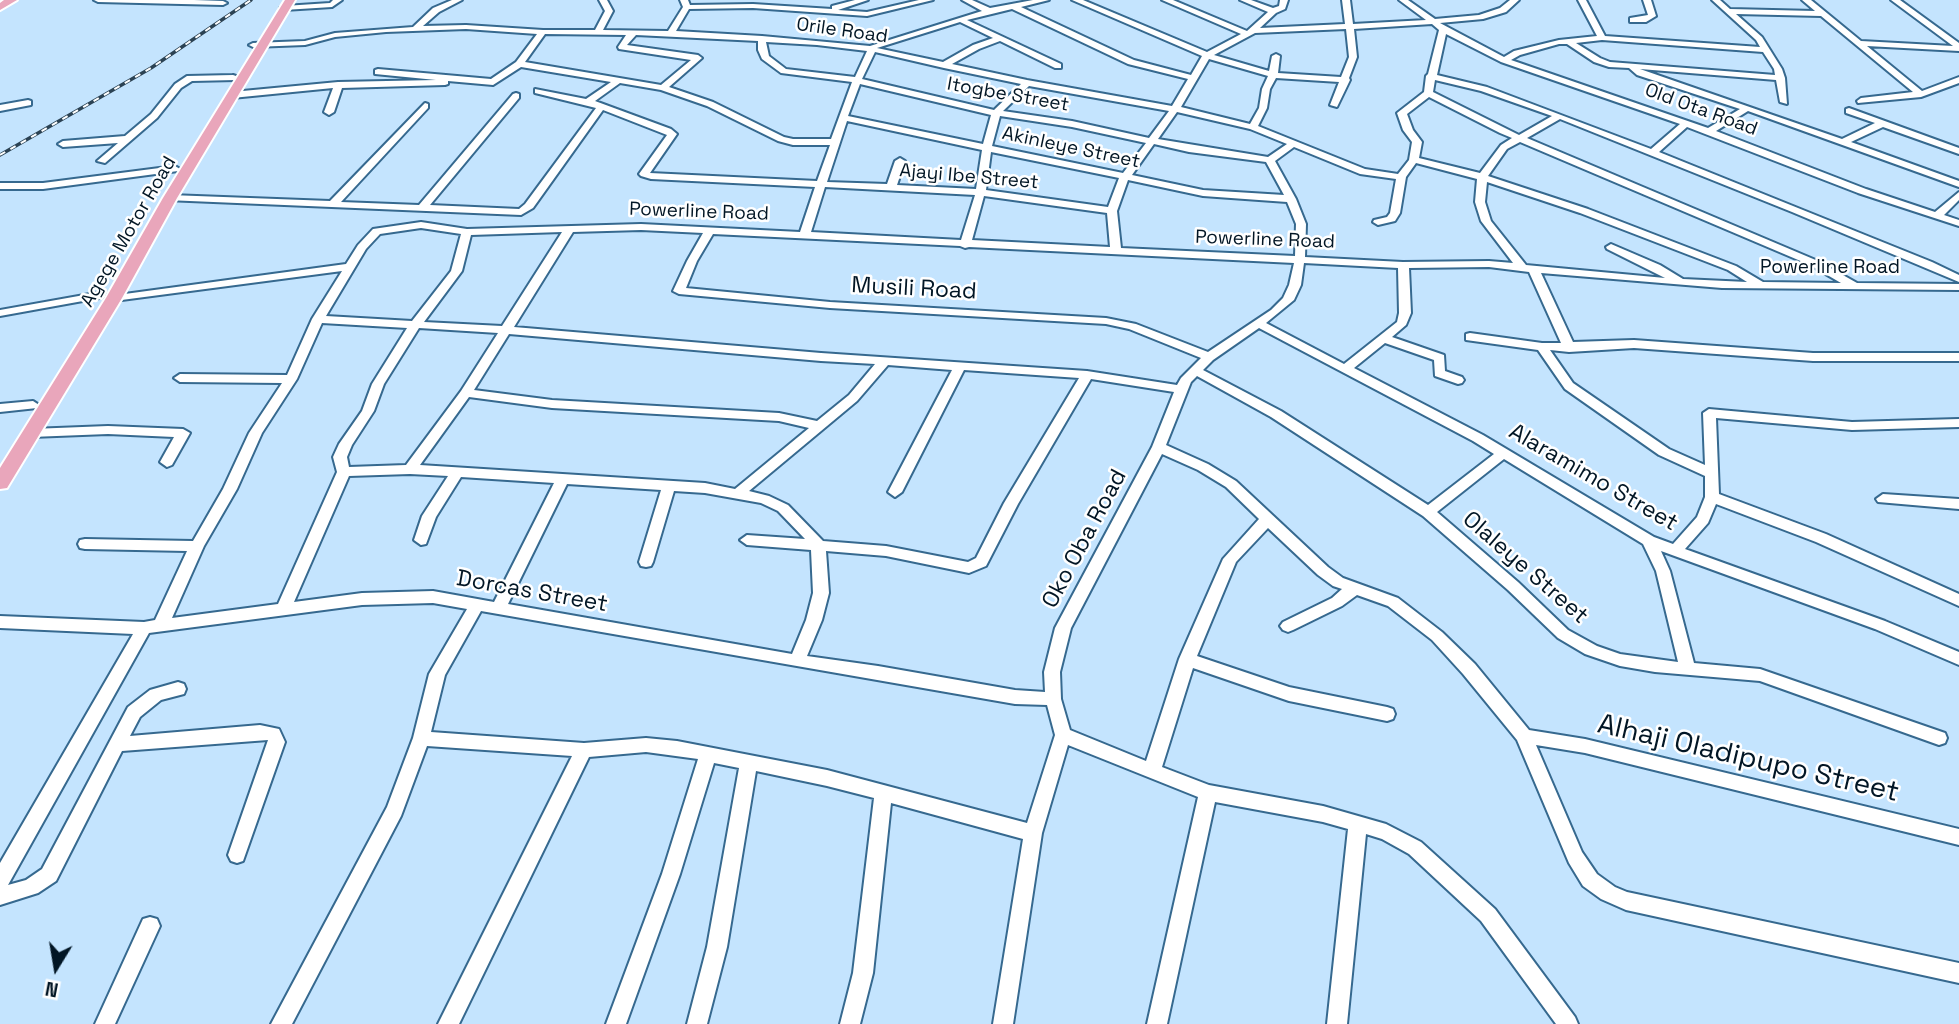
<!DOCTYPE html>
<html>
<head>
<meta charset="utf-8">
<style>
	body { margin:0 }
	#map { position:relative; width:1959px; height:1024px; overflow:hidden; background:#c4e4fe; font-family:"Space Grotesk",sans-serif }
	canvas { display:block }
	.north { position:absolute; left:21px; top:933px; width:70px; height:70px; -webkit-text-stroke:5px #fff; paint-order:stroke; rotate:191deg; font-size:19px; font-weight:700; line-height:28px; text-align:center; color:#021625 }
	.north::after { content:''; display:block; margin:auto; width:24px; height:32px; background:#021625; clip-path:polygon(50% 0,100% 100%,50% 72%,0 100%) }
</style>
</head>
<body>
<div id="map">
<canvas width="1959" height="1024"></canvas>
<div class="north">N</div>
</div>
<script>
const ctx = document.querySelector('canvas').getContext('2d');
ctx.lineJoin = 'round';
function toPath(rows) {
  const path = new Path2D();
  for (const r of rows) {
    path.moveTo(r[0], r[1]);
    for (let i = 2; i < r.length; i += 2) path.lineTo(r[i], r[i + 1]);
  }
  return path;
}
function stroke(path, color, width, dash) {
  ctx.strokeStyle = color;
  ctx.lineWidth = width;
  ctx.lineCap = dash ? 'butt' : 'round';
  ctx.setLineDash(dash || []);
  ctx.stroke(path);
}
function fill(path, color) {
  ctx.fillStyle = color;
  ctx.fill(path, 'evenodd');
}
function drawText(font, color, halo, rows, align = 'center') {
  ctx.font = font + ' "Space Grotesk",sans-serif';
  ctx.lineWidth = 5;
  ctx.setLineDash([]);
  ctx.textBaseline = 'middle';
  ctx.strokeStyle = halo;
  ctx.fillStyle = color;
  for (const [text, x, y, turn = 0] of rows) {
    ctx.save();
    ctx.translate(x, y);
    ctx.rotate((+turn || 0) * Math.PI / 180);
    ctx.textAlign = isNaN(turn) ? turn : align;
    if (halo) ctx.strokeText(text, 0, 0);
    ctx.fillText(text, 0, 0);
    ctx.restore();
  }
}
const minor = toPath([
	[94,0,194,0,223,1,227,3,223,5,98,2,94,0],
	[333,0,342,0,332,7,284,10,280,8,284,6,330,3,333,0],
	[452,0,462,0,439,12,423,26,466,25,543,30,595,30,605,11,599,0,607,0,613,11,603,30,668,31,683,7,680,0,688,0,690,5,753,4,832,9,832,6,855,0,868,0,838,10,867,12,919,0,933,0,867,16,753,8,689,9,676,31,762,36,870,46,982,11,962,0,972,0,990,8,1033,0,1049,0,1021,7,1134,60,1191,75,1202,56,1072,0,1083,0,1207,52,1241,34,1162,0,1173,0,1247,31,1268,12,1240,0,1251,0,1273,8,1279,6,1280,0,1288,0,1285,9,1276,13,1260,28,1345,24,1342,0,1350,0,1353,24,1426,20,1399,0,1408,0,1435,19,1479,15,1500,8,1510,0,1519,0,1506,12,1483,19,1440,23,1504,57,1514,51,1559,40,1597,36,1578,0,1586,0,1605,36,1760,47,1756,40,1712,0,1720,0,1730,9,1815,11,1802,0,1811,0,1861,41,1953,46,1891,0,1900,0,1959,43,1959,51,1867,46,1922,91,1959,77,1959,83,1921,97,1858,103,1857,101,1861,98,1913,92,1821,16,1736,14,1762,37,1782,69,1785,78,1787,104,1780,102,1776,80,1640,69,1842,139,1875,123,1846,113,1846,109,1849,108,1959,148,1959,154,1883,127,1851,142,1959,181,1959,187,1748,111,1716,131,1866,189,1935,212,1959,192,1959,200,1944,215,1959,220,1959,226,1858,193,1687,127,1659,152,1932,262,1959,275,1959,282,1792,212,1560,119,1527,138,1818,261,1857,283,1959,284,1959,290,1722,288,1541,273,1573,342,1634,340,1813,353,1959,353,1959,361,1813,361,1634,348,1569,352,1550,350,1573,383,1669,449,1705,465,1703,413,1709,409,1852,422,1959,419,1959,427,1852,430,1716,418,1719,494,1826,534,1959,594,1959,606,1816,542,1716,504,1708,523,1685,549,1885,621,1959,652,1959,665,1875,629,1661,551,1670,571,1694,663,1760,669,1945,733,1947,738,1945,743,1939,745,1760,681,1655,672,1620,666,1585,654,1558,638,1508,590,1423,516,1271,417,1197,376,1191,382,1166,445,1208,464,1236,481,1328,567,1343,578,1398,598,1442,632,1475,664,1529,730,1585,739,1959,829,1959,845,1585,753,1536,745,1582,852,1597,874,1615,887,1627,892,1959,963,1959,983,1626,910,1601,899,1583,886,1569,863,1517,740,1463,674,1432,640,1388,606,1357,595,1342,606,1293,630,1288,632,1283,630,1280,626,1283,622,1332,598,1342,589,1333,586,1318,575,1268,528,1236,562,1197,656,1289,687,1387,707,1393,709,1395,714,1393,719,1387,721,1289,701,1193,668,1162,767,1209,785,1323,806,1386,824,1421,842,1495,909,1575,1017,1578,1024,1556,1024,1481,921,1409,854,1382,839,1366,834,1347,1024,1327,1024,1348,829,1323,822,1215,802,1167,1024,1147,1024,1198,797,1068,745,1042,833,1013,1024,993,1024,1023,839,891,803,873,973,860,1024,840,1024,853,973,874,798,827,786,756,771,727,947,707,1024,687,1024,707,947,739,768,714,763,680,874,626,1024,606,1024,662,874,698,759,646,752,589,757,459,1024,438,1024,572,756,427,746,401,816,292,1024,271,1024,387,807,413,738,429,674,467,609,433,603,362,605,149,633,8,885,26,880,42,869,128,707,150,690,178,682,184,684,186,689,184,694,161,700,140,717,130,736,260,725,279,729,285,742,243,861,237,863,231,861,228,855,268,740,122,751,56,881,38,893,0,905,0,863,133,634,0,628,0,616,144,622,155,620,187,551,85,549,80,548,78,544,80,540,85,539,193,541,223,489,249,433,282,383,180,382,174,378,180,374,287,375,312,319,342,271,114,301,108,298,110,296,346,264,358,245,373,229,421,222,467,229,641,224,800,232,815,187,651,179,641,176,639,174,667,135,603,110,533,208,521,215,166,200,165,198,170,195,330,201,425,103,428,104,428,108,341,202,419,205,513,94,516,93,519,94,519,98,430,205,519,209,525,204,596,108,535,93,535,89,586,99,611,82,521,67,493,85,448,81,448,84,445,85,342,88,334,112,329,115,324,112,333,88,232,98,228,95,232,92,338,82,436,80,375,74,375,70,378,69,491,79,516,62,537,34,466,29,386,32,335,37,305,45,253,47,249,45,253,43,305,41,335,33,413,27,433,8,452,0],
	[1012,9,1128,64,1188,79,1172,106,1027,80,952,64,979,49,1000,41,1055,68,1061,68,1061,64,967,20,1012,9],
	[960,22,993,38,973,45,943,62,877,48,960,22],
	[1432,24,1439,30,1428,74,1426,76,1424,92,1397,113,1403,130,1412,142,1409,160,1398,174,1365,169,1258,126,1267,108,1270,89,1276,78,1339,82,1330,105,1337,107,1350,80,1349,78,1357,57,1354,29,1432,24],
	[1346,29,1349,57,1341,77,1278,73,1280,56,1276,54,1272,56,1269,71,1214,55,1255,33,1346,29],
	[545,34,626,35,618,47,619,49,691,60,661,85,525,62,545,34],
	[1446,34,1501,62,1680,124,1651,149,1487,87,1437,75,1446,34],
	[636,35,758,41,758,50,762,59,781,73,852,82,831,139,793,139,784,137,713,102,669,87,702,58,698,55,627,45,636,35],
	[1602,40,1763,52,1774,69,1775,75,1610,62,1600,58,1576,43,1602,40],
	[766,42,817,45,867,51,855,77,786,69,769,56,766,42],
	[1559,44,1567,44,1594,62,1609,67,1629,68,1637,75,1740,109,1708,128,1511,60,1520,55,1559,44],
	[875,52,944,68,1021,84,994,110,862,79,875,52],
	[1209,59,1268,76,1262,89,1259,108,1250,124,1181,107,1209,59],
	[1435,80,1481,91,1552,116,1519,135,1433,92,1435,80],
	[620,83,661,90,707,106,778,141,793,145,830,145,817,181,650,173,677,134,671,129,595,101,620,83],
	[860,84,991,115,983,144,848,116,860,84],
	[1029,86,1169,111,1149,138,1072,121,1003,111,1029,86],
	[1429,97,1500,133,1512,138,1501,145,1480,173,1419,158,1422,142,1413,130,1407,114,1429,97],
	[1177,112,1250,129,1287,144,1268,157,1158,139,1177,112],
	[1000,116,1072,127,1146,143,1123,173,992,146,1000,116],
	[847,121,982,150,976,189,897,185,905,161,900,158,895,161,887,184,827,182,847,121],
	[1520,142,1810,265,1841,283,1763,282,1736,266,1588,209,1488,176,1507,149,1520,142],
	[1154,144,1189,152,1266,162,1284,195,1203,190,1132,175,1154,144],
	[1294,147,1360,174,1396,179,1390,213,1387,217,1374,220,1373,222,1378,225,1395,221,1400,213,1406,177,1416,163,1477,179,1475,202,1481,221,1513,263,1489,261,1403,262,1305,257,1306,224,1296,199,1275,161,1294,147],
	[991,152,1119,178,1108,207,986,190,991,152],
	[1128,180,1203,196,1287,202,1296,224,1295,256,1121,248,1117,211,1128,180],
	[1487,182,1580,213,1728,270,1747,282,1683,279,1660,265,1611,244,1606,247,1607,249,1665,278,1526,265,1491,221,1485,202,1487,182],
	[825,187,975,195,961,240,811,232,825,187],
	[984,196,1107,213,1110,247,972,240,984,196],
	[421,228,461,234,451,271,412,321,326,316,366,249,380,234,421,228],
	[641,230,703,233,687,261,673,291,679,294,830,308,1106,324,1129,329,1201,358,1181,378,1177,385,1087,371,821,353,514,327,573,232,641,230],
	[562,232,502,326,424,322,462,271,471,235,562,232],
	[713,234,960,246,965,248,969,247,1294,263,1289,285,1283,298,1271,310,1208,352,1136,324,1106,318,830,302,686,288,697,261,713,234],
	[1304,263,1398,268,1399,313,1397,322,1344,364,1266,323,1294,300,1301,285,1304,263],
	[1489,267,1529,272,1561,343,1542,343,1470,333,1466,334,1466,340,1538,350,1565,389,1659,455,1705,476,1705,497,1697,517,1673,544,1654,537,1483,435,1354,368,1385,343,1434,360,1435,376,1458,384,1462,383,1464,380,1462,377,1445,371,1444,355,1392,337,1406,325,1411,313,1409,268,1489,267],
	[322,323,407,328,372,384,362,411,339,444,333,457,337,472,278,604,172,618,204,546,237,489,262,433,297,379,322,323],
	[419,328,498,333,461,391,406,465,349,467,347,457,352,445,374,411,384,384,419,328],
	[1259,328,1473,441,1494,454,1428,505,1281,411,1203,370,1213,360,1259,328],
	[509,334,821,361,875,364,849,395,817,421,779,413,552,400,474,390,509,334],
	[888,365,952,370,888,492,895,497,902,492,964,370,1079,378,1004,503,976,558,968,562,886,546,823,541,788,505,769,496,749,491,857,401,888,365],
	[1091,379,1174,392,1152,447,1055,628,1044,672,1045,692,1015,690,878,666,807,656,822,620,829,593,826,551,886,556,969,573,986,566,1018,504,1091,379],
	[469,397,552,408,779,421,809,428,735,489,705,483,420,465,469,397],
	[1162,454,1198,470,1226,487,1259,519,1223,559,1179,659,1146,761,1070,730,1061,699,1060,672,1071,628,1162,454],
	[1504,459,1643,544,1656,571,1678,662,1620,654,1597,646,1568,630,1518,582,1437,512,1504,459],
	[410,474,448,476,422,516,414,540,421,545,426,544,436,517,461,477,554,483,494,602,433,591,362,593,294,602,349,476,410,474],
	[567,484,661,490,639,562,641,566,646,567,651,566,653,562,674,491,705,493,761,503,778,511,805,539,747,535,740,540,747,545,811,550,813,593,806,620,792,654,508,604,567,484],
	[481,611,1015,704,1047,705,1055,735,1027,823,827,770,677,741,646,738,584,743,431,732,445,675,481,611],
	[1643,0,1651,0,1656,16,1646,22,1630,22,1630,18,1648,15,1643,0],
	[233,75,236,76,236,80,192,81,181,88,157,118,105,163,97,161,118,143,63,147,58,144,63,141,125,136,151,114,175,84,187,76,233,75],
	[28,100,31,101,31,105,0,111,0,105,28,100],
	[175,166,180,169,178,171,43,189,0,189,0,183,43,183,175,166],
	[101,292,105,293,105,297,0,316,0,310,101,292],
	[33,401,39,405,37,408,0,412,0,404,33,401],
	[108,426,183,429,190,433,172,465,167,467,160,462,174,437,108,434,31,437,24,433,31,429,108,426],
	[1883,494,1959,499,1959,509,1878,502,1876,499,1883,494],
	[150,917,157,919,160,926,115,1024,95,1024,143,919,150,917]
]);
const major = toPath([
	[4,0,17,0,0,10,0,3,4,0],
	[285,0,295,0,177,198,122,298,7,488,0,489,0,468,106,298,163,198,285,0]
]);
stroke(minor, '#36698f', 4);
stroke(major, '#fff', 4);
fill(minor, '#fff');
fill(major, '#e9a6bb');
const rail = toPath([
	[0,155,151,68,251,0]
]);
stroke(rail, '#2b4253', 3.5);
stroke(rail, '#fff', 2, [6]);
drawText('19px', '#021625', '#fff', [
	["Orile Road",842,31,8],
	["Itogbe Street",1008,95,10],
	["Old Ota Road",1701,110,20],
	["Akinleye Street",1071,148,12],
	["Ajayi Ibe Street",969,177,5],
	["Powerline Road",699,212,2],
	["Agege Motor Road",129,232,-60],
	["Powerline Road",1265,240,2],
	["Powerline Road",1830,268]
]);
drawText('23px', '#021625', '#fff', [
	["Musili Road",914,289,3],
	["Alaramimo Street",1593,478,30],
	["Oko Oba Road",1085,539,-62],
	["Olaleye Street",1525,568,41],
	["Dorcas Street",532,592,10]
]);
drawText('28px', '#021625', '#fff', [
	["Alhaji Oladipupo Street",1748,759,13]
]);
</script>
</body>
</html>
